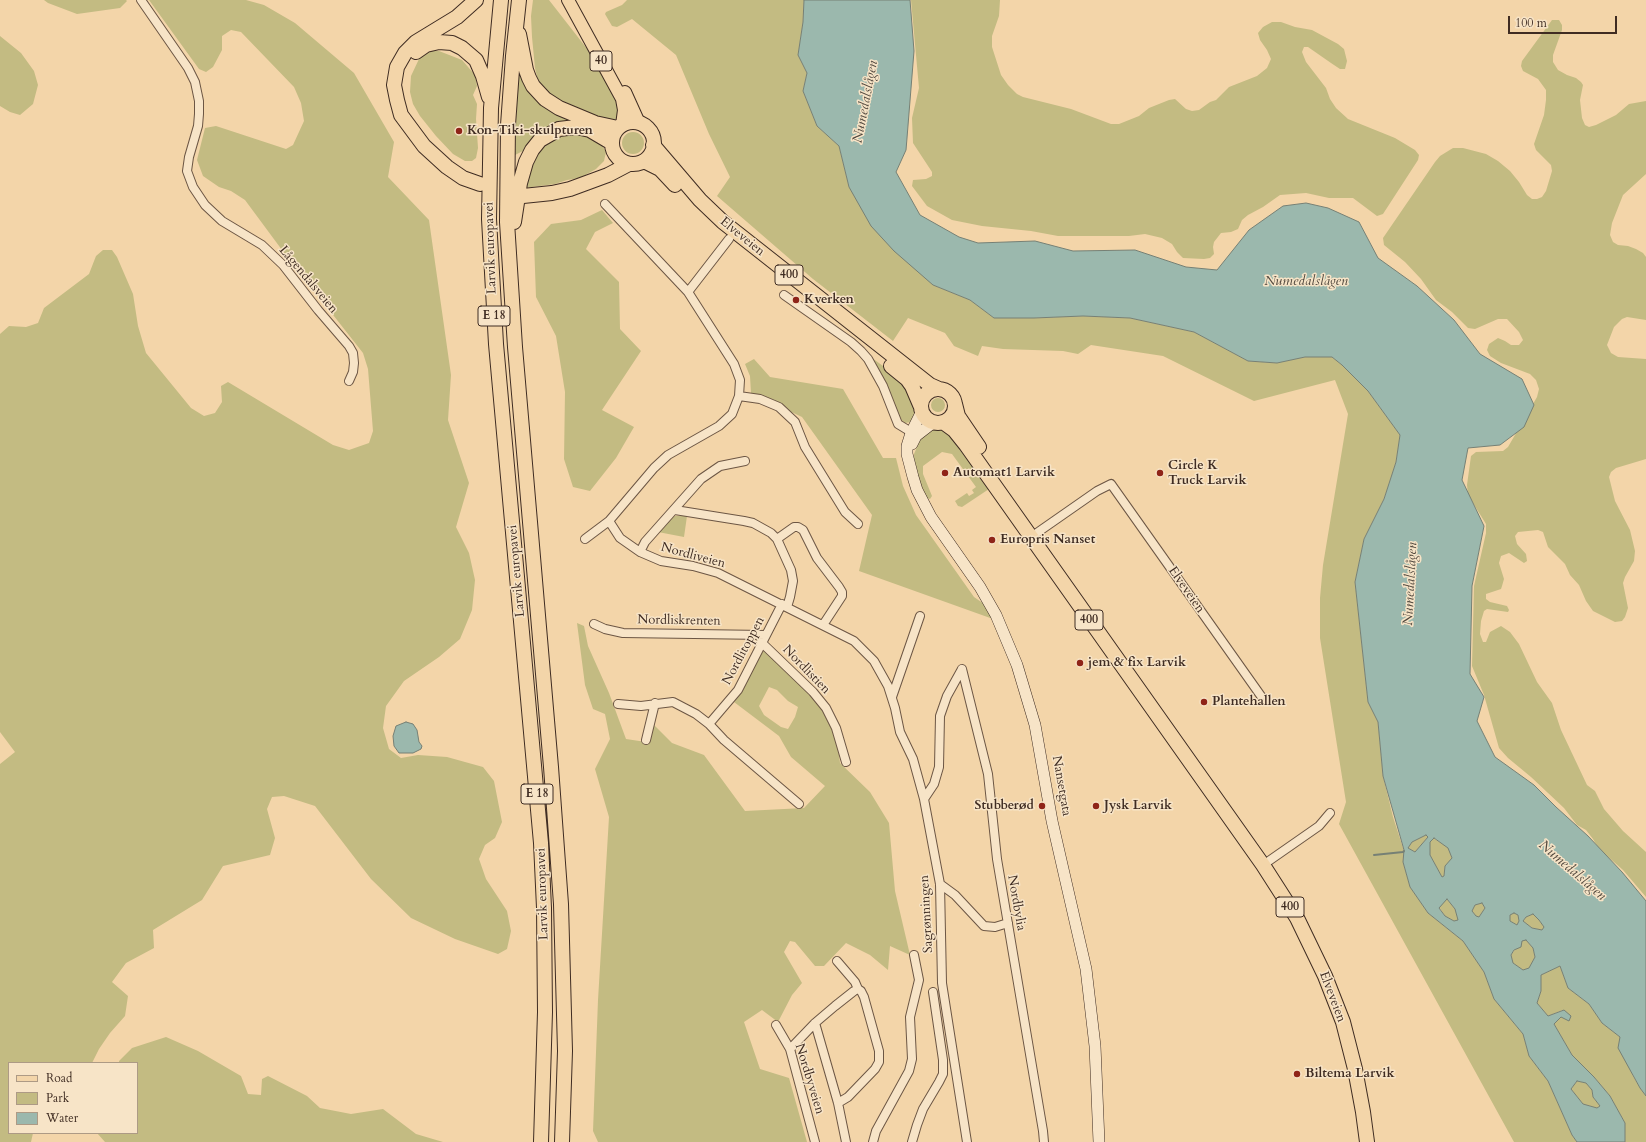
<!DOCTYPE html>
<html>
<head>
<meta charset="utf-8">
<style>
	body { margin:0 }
	#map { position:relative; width:1646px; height:1142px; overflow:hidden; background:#f3d5a9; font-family:Cardo,serif }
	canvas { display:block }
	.legend { position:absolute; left:8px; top:1062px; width:130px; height:72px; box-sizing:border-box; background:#f7e4c7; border:1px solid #ad9a85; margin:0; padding:5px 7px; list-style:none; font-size:12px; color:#3f2c22 }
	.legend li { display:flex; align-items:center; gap:8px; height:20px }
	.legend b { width:20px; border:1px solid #ad9a85 }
	.scale { position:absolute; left:1508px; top:16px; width:109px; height:18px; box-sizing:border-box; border:2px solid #3f2c22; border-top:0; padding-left:5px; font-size:12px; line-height:14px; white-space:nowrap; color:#3f2c22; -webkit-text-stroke:3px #f7e4c7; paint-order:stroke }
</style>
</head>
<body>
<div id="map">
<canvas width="1646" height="1142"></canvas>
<ul class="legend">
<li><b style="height:5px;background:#f3d5a9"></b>Road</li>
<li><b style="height:11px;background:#c3bb82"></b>Park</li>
<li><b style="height:11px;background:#9bb8ad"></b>Water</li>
</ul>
<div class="scale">100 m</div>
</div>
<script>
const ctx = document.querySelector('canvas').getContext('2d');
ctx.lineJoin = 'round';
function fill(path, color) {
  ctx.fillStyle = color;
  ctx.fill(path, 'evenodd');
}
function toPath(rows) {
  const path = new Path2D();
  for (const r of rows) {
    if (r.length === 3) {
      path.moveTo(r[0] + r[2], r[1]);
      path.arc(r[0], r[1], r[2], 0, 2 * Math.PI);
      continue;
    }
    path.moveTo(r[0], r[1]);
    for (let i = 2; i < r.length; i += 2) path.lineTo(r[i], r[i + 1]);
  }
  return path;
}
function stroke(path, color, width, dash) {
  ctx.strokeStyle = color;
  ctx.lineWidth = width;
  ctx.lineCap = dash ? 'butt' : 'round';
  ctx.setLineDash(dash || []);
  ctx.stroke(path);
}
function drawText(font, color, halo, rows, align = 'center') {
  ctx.font = font + ' Cardo,serif';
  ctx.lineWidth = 3;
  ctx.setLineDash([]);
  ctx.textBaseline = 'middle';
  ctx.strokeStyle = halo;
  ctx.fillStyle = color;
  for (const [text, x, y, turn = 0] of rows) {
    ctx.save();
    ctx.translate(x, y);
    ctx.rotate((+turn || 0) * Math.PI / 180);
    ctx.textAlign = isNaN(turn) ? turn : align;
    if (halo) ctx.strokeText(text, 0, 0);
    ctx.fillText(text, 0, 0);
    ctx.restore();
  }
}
fill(toPath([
	[44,0,126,0,127,1,120,8,77,14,48,3],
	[149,0,246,0,264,5,295,23,354,73,394,142,388,177,429,220,451,375,448,420,469,483,456,527,469,553,475,580,472,610,460,639,439,657,404,681,386,706,383,728,389,749,401,758,418,755,447,757,483,767,494,781,502,822,495,838,485,845,479,859,486,879,507,911,511,931,507,949,498,954,455,939,411,918,371,879,315,806,284,796,272,797,267,809,275,838,270,855,223,866,202,900,153,930,154,948,126,963,112,982,128,996,125,1016,110,1033,99,1049,92,1063,9,1063,9,1133,33,1133,31,1142,0,1142,0,764,15,752,0,732,0,334,9,326,26,327,38,323,44,308,89,274,96,256,103,250,112,250,117,257,133,294,138,326,146,353,191,408,204,416,215,413,222,402,221,386,228,382,333,445,349,450,369,443,373,431,368,369,363,353,282,250,245,200,231,191,219,187,203,176,197,160,205,128,216,126,286,149,293,145,304,121,301,103,294,87,241,32,231,30,222,36,222,50,213,67,206,72,199,69],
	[533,0,549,0,595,59,614,91,619,111,616,119,606,121,550,97,538,81,535,68,532,37,531,16],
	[627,0,804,0,803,22,798,55,807,73,803,91,817,126,839,146,849,187,933,285,970,300,994,318,1034,318,1083,316,1130,318,1194,332,1248,361,1277,363,1305,357,1332,357,1342,365,1368,391,1400,435,1396,462,1384,499,1364,539,1355,582,1368,702,1378,722,1383,776,1393,817,1404,851,1403,862,1410,887,1428,913,1463,941,1484,972,1494,999,1523,1034,1529,1056,1548,1081,1572,1135,1577,1142,1514,1142,1339,824,1346,802,1320,638,1320,598,1323,565,1348,414,1335,380,1254,401,1163,356,1091,345,1078,354,1063,351,1003,349,982,346,978,356,954,346,945,333,908,318,893,341,813,279,717,196,730,177,709,134,676,55,632,19,617,27,612,26,605,14,606,12,622,5],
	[911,0,1000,0,999,16,992,36,992,47,1001,75,1008,85,1017,94,1023,97,1071,109,1111,124,1119,124,1139,116,1149,108,1169,100,1175,99,1186,109,1192,111,1199,110,1210,102,1216,100,1229,87,1257,76,1267,68,1271,59,1267,50,1260,40,1258,33,1263,27,1272,22,1281,22,1295,27,1312,30,1338,44,1344,49,1347,61,1345,69,1340,69,1331,63,1308,47,1304,47,1302,52,1306,62,1326,88,1330,99,1336,108,1348,119,1395,138,1415,150,1419,155,1418,160,1383,214,1377,216,1353,198,1329,198,1306,193,1280,195,1263,207,1248,215,1242,220,1238,229,1231,232,1221,233,1214,242,1213,247,1214,254,1210,258,1204,259,1183,258,1177,252,1172,244,1162,238,1145,234,1129,236,1058,236,1031,231,982,226,952,220,927,206,912,186,913,180,926,179,932,176,932,172,913,143,912,118,919,88],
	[1552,20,1559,20,1562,25,1562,30,1553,55,1553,62,1558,70,1567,75,1576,78,1581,82,1583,85,1580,100,1582,118,1585,125,1589,127,1596,125,1616,115,1629,104,1646,101,1646,174,1623,195,1612,223,1610,235,1613,242,1618,245,1628,246,1636,249,1643,253,1646,257,1646,320,1627,317,1622,319,1614,327,1607,345,1611,353,1618,357,1646,359,1646,459,1616,468,1611,472,1609,477,1615,501,1630,530,1635,551,1634,561,1625,577,1623,583,1628,608,1625,617,1622,621,1615,622,1593,611,1586,601,1579,585,1570,575,1565,564,1548,547,1543,532,1538,530,1518,532,1515,536,1517,544,1526,554,1527,561,1524,563,1509,553,1501,556,1499,563,1504,579,1502,586,1501,589,1486,594,1486,599,1490,602,1507,606,1509,610,1508,612,1487,609,1484,611,1481,621,1480,634,1483,642,1486,642,1490,632,1501,626,1510,632,1519,644,1537,682,1552,703,1561,730,1587,785,1595,791,1604,809,1623,831,1646,852,1646,897,1623,870,1598,848,1593,839,1586,830,1577,825,1564,808,1531,777,1508,758,1499,748,1484,695,1472,666,1474,586,1486,533,1486,524,1468,495,1467,485,1471,456,1476,452,1503,451,1508,447,1537,397,1539,389,1536,380,1530,374,1501,363,1490,356,1487,350,1489,344,1498,338,1505,341,1511,345,1519,345,1523,340,1519,332,1507,319,1498,319,1475,329,1468,328,1452,312,1436,300,1421,279,1405,262,1384,245,1383,238,1435,162,1440,156,1453,148,1463,148,1486,154,1498,161,1510,171,1519,182,1527,195,1532,199,1537,199,1542,197,1546,191,1552,171,1551,165,1536,150,1534,144,1544,115,1546,100,1546,90,1538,79,1523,71,1521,66,1522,61],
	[0,36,21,53,34,71,38,85,33,104,20,115,10,112,0,106],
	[432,51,439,51,462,60,475,75,477,86,473,95,477,104,476,119,478,148,476,158,472,161,465,161,453,154,436,136,420,116,413,104,410,92,411,76,419,59,425,53],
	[519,71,582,121,515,155,517,96],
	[633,143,11],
	[571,133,594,137,602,145,606,152,604,161,596,169,580,178,567,180,555,184,524,188,527,176,542,144,557,136],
	[602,210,613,223,595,232,586,249,619,282,620,329,641,351,602,410,634,427,616,458,590,491,573,487,564,459,565,392,556,336,536,297,534,242,551,224,581,220],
	[872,358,894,374,906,387,916,410,915,416,911,422,905,423,899,418,888,388],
	[754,359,770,377,843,389,883,458,896,458,903,486,916,515,974,597,987,606,993,619,859,571,872,515,802,417,751,393,750,376,745,364],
	[938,405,7],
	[938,427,947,430,1029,545,989,489,962,507,958,506,955,501,967,493,969,496,974,493,972,490,976,487,952,454,942,452,923,466,923,474,932,496,930,499,927,498,918,480,914,459,914,454,920,440,932,430],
	[675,516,687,516,684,537,658,532,672,517],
	[577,623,584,626,588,646,609,693,626,739,646,742,654,725,672,743,704,755,745,811,804,808,825,786,791,757,779,736,734,702,763,646,822,704,836,730,840,763,870,792,889,823,895,891,910,955,890,946,888,970,870,955,846,943,824,966,815,966,795,942,790,941,784,952,802,983,792,995,778,1022,762,1010,744,1022,760,1069,789,1078,807,1142,598,1142,593,1131,598,1000,609,817,595,769,610,739,605,714,593,709,585,685],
	[769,687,777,690,788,701,798,707,795,717,788,729,781,727,764,715,759,706],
	[1426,835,1428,837,1415,852,1408,848,1412,842],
	[1433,838,1449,848,1452,859,1445,866,1444,876,1442,877,1430,855,1430,842],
	[1446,898,1455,909,1459,920,1454,921,1445,916,1439,907],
	[1482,903,1485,908,1479,917,1476,916,1472,911,1475,905],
	[1514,912,1518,915,1519,921,1517,925,1510,921,1510,915],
	[1533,914,1539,920,1544,927,1542,930,1532,928,1523,921,1526,917],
	[1522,940,1526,940,1533,948,1535,957,1529,969,1523,970,1513,963,1511,955],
	[1560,966,1568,988,1589,1004,1602,1023,1620,1037,1633,1076,1640,1088,1646,1096,1646,1142,1625,1142,1625,1123,1610,1096,1594,1077,1572,1055,1554,1024,1561,1017,1563,1010,1548,1016,1537,1003,1541,991,1541,975],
	[166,1037,198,1051,241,1076,248,1094,261,1095,262,1079,268,1076,307,1096,320,1108,351,1114,383,1109,416,1134,443,1142,105,1142,97,1133,137,1133,137,1063,119,1063,119,1061,132,1048],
	[1577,1081,1586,1083,1592,1090,1593,1097,1600,1106,1597,1108,1583,1104,1571,1089]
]), '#c3bb82');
const water = toPath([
	[804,0,910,0,914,51,907,138,906,150,896,172,920,215,959,237,978,243,1035,241,1073,251,1135,250,1186,267,1217,270,1249,230,1283,206,1306,203,1328,208,1359,222,1378,258,1417,286,1454,320,1480,354,1522,379,1534,405,1524,427,1500,445,1468,448,1462,480,1484,526,1472,586,1470,674,1484,697,1477,721,1495,757,1534,785,1556,807,1588,836,1622,872,1646,901,1646,1096,1640,1088,1618,1048,1620,1037,1602,1023,1589,1004,1568,988,1560,966,1541,975,1541,991,1537,1003,1548,1016,1564,1010,1571,1016,1569,1021,1561,1017,1554,1024,1572,1055,1594,1077,1610,1096,1625,1123,1625,1142,1577,1142,1572,1135,1548,1081,1529,1056,1523,1034,1494,999,1484,972,1463,941,1428,913,1410,887,1403,862,1404,850,1383,776,1378,722,1368,702,1355,582,1364,539,1384,499,1396,462,1400,435,1368,391,1342,365,1332,357,1305,357,1277,363,1248,361,1194,332,1130,318,1083,316,1034,318,994,318,970,300,933,285,894,251,871,226,849,187,839,146,817,126,803,91,807,73,798,55,803,22,804,0],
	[1426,835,1428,837,1415,852,1408,848,1412,842,1426,835],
	[1434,838,1448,848,1452,858,1445,866,1444,876,1442,877,1430,855,1430,842,1434,838],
	[1447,899,1455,909,1458,920,1454,921,1445,916,1439,908,1447,899],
	[1482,903,1485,908,1479,917,1476,916,1472,911,1475,905,1482,903],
	[1514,913,1518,915,1519,921,1517,925,1510,921,1510,915,1514,913],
	[1533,914,1539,920,1544,927,1542,930,1532,928,1523,921,1526,917,1533,914],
	[1526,940,1533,948,1535,957,1529,968,1523,970,1513,963,1511,955,1514,950,1521,947,1522,941,1526,940],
	[1577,1081,1586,1083,1592,1090,1593,1097,1600,1106,1597,1108,1583,1104,1571,1089,1577,1081],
	[406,722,413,724,417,730,419,742,422,746,421,749,413,753,399,753,394,746,393,736,396,726,406,722]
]);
fill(water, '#9bb8ad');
stroke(water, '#768075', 1);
stroke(toPath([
	[1374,855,1403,852,1404,851]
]), '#768075', 2);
const street = toPath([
	[141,0,188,68,195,82,199,101,199,114,198,126,189,157,187,171,193,187,205,205,222,221,262,245,283,265,318,310,349,346,353,353,354,363,353,372,349,381],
	[605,204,688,292],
	[784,295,851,342,861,351,868,359,883,386,898,424,916,435],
	[739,396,760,399,779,407,795,422,805,447,845,512,858,524],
	[675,510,744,521,753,523,771,533,777,539,791,570,793,581,790,597,787,607],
	[609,521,620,538,640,552,661,561,693,566,718,573,854,641,874,661,888,686,895,708,900,732,913,759,924,799],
	[1031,537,1097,491,1111,484,1261,696],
	[585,539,609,521,654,468,668,455,719,426,732,414,739,396,740,380,734,364,688,292,729,239],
	[777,539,794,527,798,527,803,530,817,558,839,587,842,592,842,596,823,625],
	[640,552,645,542,701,479,720,466,745,461],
	[594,624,605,629,623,633,766,635],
	[761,642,813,692,826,708,836,728,846,762],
	[962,669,947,696,940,716,939,767,934,784,924,799,940,884,942,983,967,1142],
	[962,669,988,774,997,859,1043,1131,1044,1142],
	[892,697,920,616],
	[618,704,641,706,673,702,696,714,709,724,738,690,782,604],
	[709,724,724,740,799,804],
	[646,740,655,703],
	[1263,865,1319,826,1330,813],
	[940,884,955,895,984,926,995,927,1008,923],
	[837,961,855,982,858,989],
	[815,1023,838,1103,846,1142],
	[776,1025,790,1049,815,1142],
	[790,1049,815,1023,835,1006,854,991,858,989,861,991,864,997,879,1051,879,1062,875,1069,848,1097,838,1103],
	[873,1142,876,1131,909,1071,912,1059,910,1017,919,980,914,955],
	[912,1142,917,1125,923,1109,939,1082,943,1074,943,1060,933,992]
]);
const secondary = toPath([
	[922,411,911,433,907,446,907,454,913,477,917,490,931,517,980,587,996,615,1017,665,1035,725,1052,821,1086,969,1095,1046,1099,1142],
	[912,444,916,436,934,422]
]);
const primary = toPath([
	[568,0,622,99,624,110,622,125],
	[625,92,639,123]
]);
const highway = toPath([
	[476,0,457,17,416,42,405,53,397,67,394,85,397,100,401,115,424,146,447,167,463,178,480,184],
	[501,0,491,108,489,219,496,344,541,843,544,908,545,1012,541,1142],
	[519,0,513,56,508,125,507,222,515,347,551,767,561,904,565,1051,562,1142],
	[519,34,526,70,529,78,533,86,545,99,559,108,595,123,618,128],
	[416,52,426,45,439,42,452,43,462,48,476,60,483,76,489,97],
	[633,143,21],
	[653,145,700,200,723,222,930,385,939,389],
	[644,161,660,169,675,185],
	[523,196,552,193,570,189,608,175,629,164],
	[514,222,520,183,526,162,532,150,540,140,559,129,576,127,590,130,612,143],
	[891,366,907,379,912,386,921,407],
	[938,406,17],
	[955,404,958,416,979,447],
	[943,422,954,430,966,445,1263,865,1297,918,1325,976,1343,1022,1355,1069,1363,1112,1367,1142]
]);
stroke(street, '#6c5644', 10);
stroke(secondary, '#3f2c22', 12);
stroke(primary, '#3f2c22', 14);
stroke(highway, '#3f2c22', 16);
stroke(street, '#f7e4c7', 8);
stroke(secondary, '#f7e4c7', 11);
stroke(primary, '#f3d5a9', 12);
stroke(highway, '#f3d5a9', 14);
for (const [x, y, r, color] of [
	[459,131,4,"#8f2418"],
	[796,300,4,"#8f2418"],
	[945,473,4,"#8f2418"],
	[1160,473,4,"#8f2418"],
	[992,540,4,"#8f2418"],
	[1080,663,4,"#8f2418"],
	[1204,702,4,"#8f2418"],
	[1042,806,4,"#8f2418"],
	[1096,806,4,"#8f2418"],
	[1297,1074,4,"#8f2418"]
]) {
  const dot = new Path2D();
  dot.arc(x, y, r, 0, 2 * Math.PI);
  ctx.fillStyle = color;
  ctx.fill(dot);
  stroke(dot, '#f7e4c7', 1.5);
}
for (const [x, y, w] of [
	[601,61,22],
	[789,275,28],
	[494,316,32],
	[1089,620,28],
	[537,794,32],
	[1290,907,28]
]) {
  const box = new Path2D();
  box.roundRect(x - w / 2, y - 10, w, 20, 3);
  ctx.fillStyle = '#f7e4c7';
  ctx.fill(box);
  stroke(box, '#3f2c22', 1);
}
drawText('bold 12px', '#3f2c22', null, [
	["40",601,61],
	["400",789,275],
	["E 18",494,316],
	["400",1089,620],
	["E 18",537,794],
	["400",1290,907]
]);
drawText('bold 13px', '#3f2c22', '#f7e4c7', [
	["Kon-Tiki-skulpturen",467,131],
	["Kverken",804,300],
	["Circle K",1168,466],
	["Truck Larvik",1168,481],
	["Automat1 Larvik",953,473],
	["Europris Nanset",1000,540],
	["jem & fix Larvik",1088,663],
	["Plantehallen",1212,702],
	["Stubberød",1034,806,"right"],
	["Jysk Larvik",1104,806],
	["Biltema Larvik",1305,1074]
], 'left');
drawText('13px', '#3f2c22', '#f7e4c7', [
	["Elveveien",742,237,39],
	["Larvik europavei",491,248,-92],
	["Lågendalsveien",308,280,50],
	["Nordliveien",693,556,15],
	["Larvik europavei",517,571,-95],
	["Elveveien",1186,590,55],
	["Nordliskrenten",679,621,1],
	["Nordlitoppen",744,651,-62],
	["Nordlistien",806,670,46],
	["Nansetgata",1061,786,80],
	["Larvik europavei",543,894,-92],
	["Nordbylia",1016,903,80],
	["Sagrønningen",927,914,-93],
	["Elveveien",1332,997,69],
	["Nordbyveien",809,1079,73]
]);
drawText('italic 14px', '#51483e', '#f7e4c7', [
	["Numedalslågen",866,102,-79],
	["Numedalslågen",1306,282],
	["Numedalslågen",1411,584,-87],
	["Numedalslågen",1572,871,41]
]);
</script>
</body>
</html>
